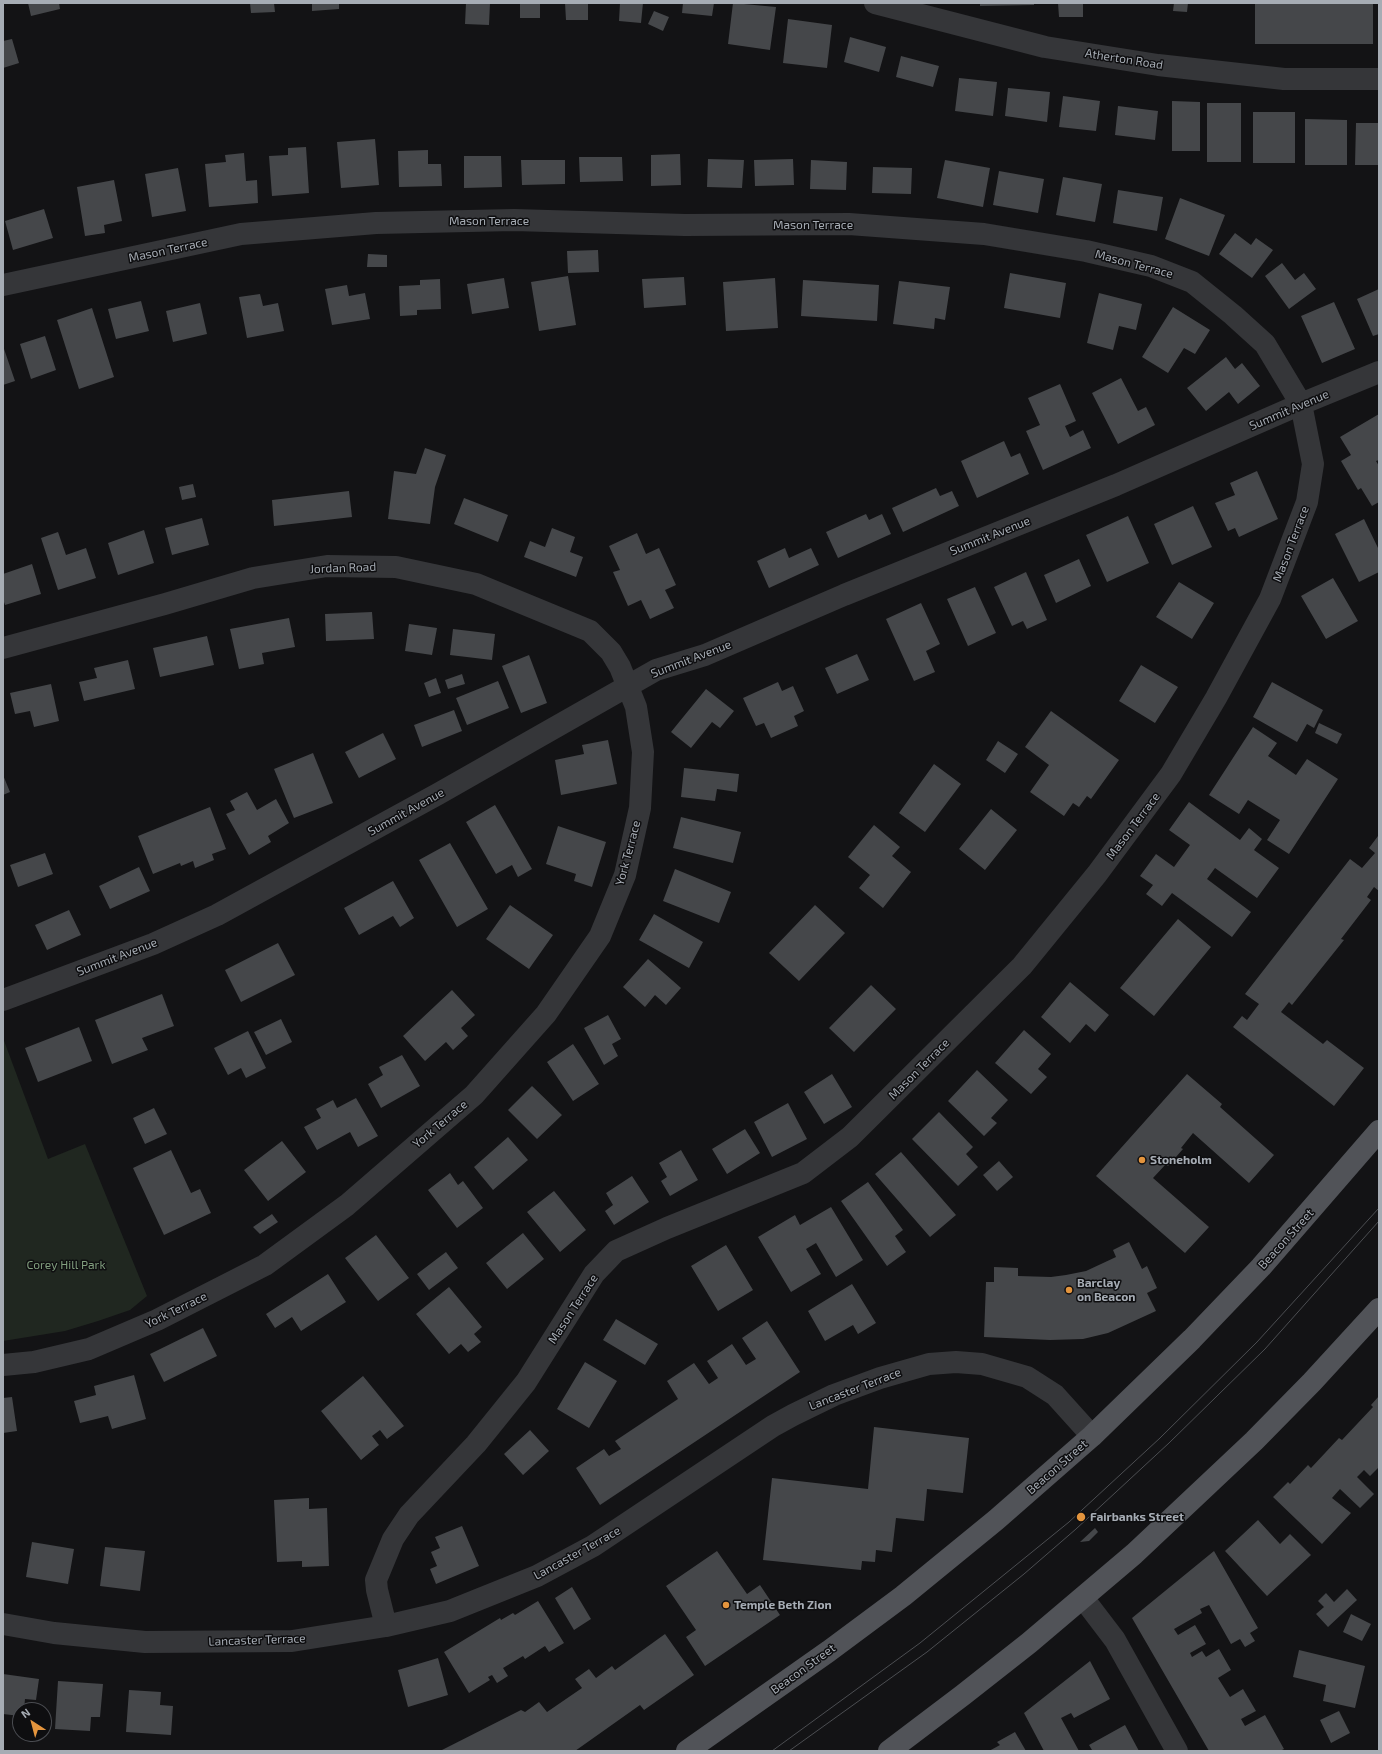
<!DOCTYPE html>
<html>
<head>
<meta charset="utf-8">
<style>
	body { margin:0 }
	#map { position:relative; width:1382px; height:1754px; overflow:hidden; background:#131315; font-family:"Exo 2",sans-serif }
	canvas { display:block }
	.frame { position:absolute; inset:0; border:4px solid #a6acb4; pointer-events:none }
	.north { position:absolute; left:12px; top:1702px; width:40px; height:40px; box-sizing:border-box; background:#0e0e10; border:1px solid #4b4d52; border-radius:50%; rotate:324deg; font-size:11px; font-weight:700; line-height:16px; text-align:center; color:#a6acb4 }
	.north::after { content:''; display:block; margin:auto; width:14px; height:18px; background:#e3943d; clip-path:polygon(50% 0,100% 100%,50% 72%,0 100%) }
</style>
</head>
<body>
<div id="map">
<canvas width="1382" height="1754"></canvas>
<div class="frame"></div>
<div class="north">N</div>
</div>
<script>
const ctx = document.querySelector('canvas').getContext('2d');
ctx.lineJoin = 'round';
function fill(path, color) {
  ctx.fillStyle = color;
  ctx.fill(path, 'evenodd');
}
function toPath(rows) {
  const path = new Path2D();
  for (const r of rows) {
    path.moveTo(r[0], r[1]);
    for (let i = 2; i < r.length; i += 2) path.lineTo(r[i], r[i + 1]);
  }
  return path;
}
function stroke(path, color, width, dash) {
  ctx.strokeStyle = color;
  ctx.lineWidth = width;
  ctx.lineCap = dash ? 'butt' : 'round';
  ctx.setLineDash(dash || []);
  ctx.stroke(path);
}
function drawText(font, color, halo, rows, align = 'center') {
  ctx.font = font + ' "Exo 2",sans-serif';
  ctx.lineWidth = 3;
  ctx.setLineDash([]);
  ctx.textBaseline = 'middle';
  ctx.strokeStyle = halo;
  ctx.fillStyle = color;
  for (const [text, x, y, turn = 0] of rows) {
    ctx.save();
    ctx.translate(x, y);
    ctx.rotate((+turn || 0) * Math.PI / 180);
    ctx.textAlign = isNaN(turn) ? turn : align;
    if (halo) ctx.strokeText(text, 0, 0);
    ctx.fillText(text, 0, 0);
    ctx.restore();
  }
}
fill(toPath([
	[3,1038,48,1159,85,1144,147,1296,130,1310,98,1321,65,1331,3,1341]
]), '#202720');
fill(toPath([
	[28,3,59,3,60,9,31,16],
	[250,3,274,3,275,12,251,13],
	[312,3,339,3,339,9,312,11],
	[466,3,490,3,489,25,465,24],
	[520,3,540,3,540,18,520,18],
	[565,3,588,3,588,20,566,20],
	[620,3,643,3,641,23,619,21],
	[683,3,714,3,712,16,682,13],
	[733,3,776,7,770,50,728,44],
	[980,3,1034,3,1034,5,980,6],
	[1058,3,1083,3,1083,17,1059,17],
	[1174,3,1188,3,1187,12,1173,11],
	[1255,3,1373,3,1373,44,1255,44],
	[654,11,669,17,663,31,648,24],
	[788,19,832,25,827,68,783,63],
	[850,37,886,47,879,72,844,62],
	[12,39,19,63,3,68,3,41],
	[901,56,939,66,933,87,896,77],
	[959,78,997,82,993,116,955,111],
	[1008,88,1050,92,1047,122,1005,116],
	[1063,96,1100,101,1096,131,1059,127],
	[1172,101,1200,102,1200,151,1172,151],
	[1207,103,1241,103,1241,162,1207,162],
	[1118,106,1158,111,1155,140,1115,135],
	[1253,112,1295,112,1295,163,1253,163],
	[1305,119,1347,120,1347,165,1305,165],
	[1356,123,1379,123,1379,165,1355,165],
	[375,139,379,185,341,188,337,142],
	[306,147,309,193,272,196,269,156,288,155,288,148],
	[428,150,428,164,441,164,442,186,399,187,398,151],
	[244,153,246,181,257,180,258,203,209,207,205,164,226,162,225,155],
	[680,154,681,185,651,186,651,155],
	[464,156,501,156,502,187,464,188],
	[579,157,622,157,623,181,580,182],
	[708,159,744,160,742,188,707,187],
	[793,159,794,185,755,186,754,160],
	[521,160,565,160,565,184,522,185],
	[811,160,847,162,846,190,810,189],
	[945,160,990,168,983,207,937,198],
	[873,167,912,168,911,194,872,193],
	[178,168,186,211,152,217,145,174],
	[999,171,1044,179,1038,213,993,205],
	[1063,177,1102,184,1095,222,1056,215],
	[114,180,122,221,104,225,105,233,85,236,77,187],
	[1118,190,1163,197,1157,231,1113,223],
	[1180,198,1225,215,1209,256,1165,239],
	[44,209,53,238,13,250,5,221],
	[1235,233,1251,245,1256,238,1273,250,1252,278,1219,254],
	[598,250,599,272,568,273,567,251],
	[368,254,387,255,387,267,367,267],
	[1282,263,1295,280,1304,273,1316,289,1289,309,1265,276],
	[1010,273,1066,283,1060,318,1004,308],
	[568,276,576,325,539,331,531,282],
	[684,277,686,305,644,308,642,279],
	[504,278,509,308,472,314,467,284],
	[775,278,778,328,726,331,723,282],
	[440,279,441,309,417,310,417,315,400,316,399,286,420,285,420,280],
	[803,280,879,285,877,321,801,316],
	[899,281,950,287,945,320,935,318,934,329,893,324],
	[347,285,349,296,365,293,370,319,332,325,325,289],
	[1379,289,1379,334,1373,336,1357,299],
	[1099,293,1142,304,1136,330,1119,326,1113,350,1087,343],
	[260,294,263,306,278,303,284,331,247,338,239,297],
	[141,301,149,331,116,339,108,309],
	[1334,302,1355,349,1322,363,1301,316],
	[200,303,207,334,173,342,166,311],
	[1173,307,1210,330,1195,354,1184,348,1168,373,1142,357],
	[92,308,114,377,79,389,57,320],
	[45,336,56,370,31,379,20,344],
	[3,346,15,381,3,385],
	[1226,357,1235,369,1242,363,1260,386,1238,404,1229,392,1206,411,1187,388],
	[1121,378,1138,411,1146,407,1155,425,1118,444,1092,393],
	[1060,384,1076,421,1065,426,1070,437,1083,430,1091,448,1043,470,1026,431,1040,425,1028,398],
	[1379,414,1379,460,1376,461,1379,466,1379,502,1372,506,1361,488,1358,490,1341,461,1351,455,1340,437],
	[1004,441,1011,457,1020,453,1029,474,977,498,961,461],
	[425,448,446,455,435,487,430,524,388,519,394,471,416,474],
	[1257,471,1278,519,1239,537,1235,528,1228,531,1215,503,1235,495,1230,483],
	[193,484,196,497,182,500,179,487],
	[936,488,940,496,952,491,959,506,903,532,892,508],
	[349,491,352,517,274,526,272,500],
	[464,498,508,515,498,542,454,524],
	[1193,506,1212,547,1172,565,1154,524],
	[866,514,869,520,882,514,891,534,838,558,826,532],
	[1128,516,1149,563,1107,582,1086,535],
	[202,518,209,545,172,555,165,528],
	[1364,519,1379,550,1379,572,1359,582,1335,534],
	[552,528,575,537,570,552,583,557,576,577,524,557,530,541,545,547],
	[144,530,154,563,118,575,108,543],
	[58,532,66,555,86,548,96,578,58,590,41,538],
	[637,533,646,554,659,548,676,585,665,590,674,608,650,619,641,600,628,606,613,572,620,570,609,546],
	[785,548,789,558,811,548,819,565,769,588,757,561],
	[1079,559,1091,586,1056,603,1044,575],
	[32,564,41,594,5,605,3,599,3,574],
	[1026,572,1047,620,1027,629,1023,621,1012,626,994,587],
	[1333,578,1358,621,1326,639,1301,596],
	[1179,582,1214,603,1192,639,1156,617],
	[975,587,996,633,968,646,947,599],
	[921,603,940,644,926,651,935,672,914,681,886,619],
	[372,612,374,639,326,641,325,614],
	[289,618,295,647,262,653,264,664,239,669,230,629],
	[409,624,437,628,432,655,405,651],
	[453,629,495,634,492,660,450,655],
	[207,636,214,665,160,677,153,648],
	[857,654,869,680,837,694,825,668],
	[529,655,547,703,521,713,502,666],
	[128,660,135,689,84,701,79,682,97,678,94,668],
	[1141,665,1178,687,1155,723,1119,701],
	[462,674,465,684,448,689,445,680],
	[436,678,441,693,429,697,424,683],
	[498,681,509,708,467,725,456,698],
	[778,682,782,691,793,686,804,711,794,716,798,726,771,738,764,723,756,726,743,698],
	[1272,682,1323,710,1314,728,1307,724,1297,742,1253,717],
	[51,684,59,721,34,727,30,711,15,714,10,693],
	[706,689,734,711,720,728,712,722,691,748,671,732],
	[454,710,462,731,422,747,414,725],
	[1051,711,1119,760,1091,799,1087,796,1079,807,1073,803,1064,816,1030,792,1049,765,1025,747],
	[1319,723,1342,734,1337,744,1315,733],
	[1253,727,1277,743,1268,756,1296,775,1307,759,1338,779,1289,854,1267,840,1280,820,1248,800,1239,814,1209,795],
	[383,733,396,759,359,778,345,752],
	[608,740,617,784,561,795,555,760,584,754,582,745],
	[998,741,1018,754,1005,773,986,760],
	[313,753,333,803,294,818,274,769],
	[934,764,961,784,925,832,899,813],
	[684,768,739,774,737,792,717,789,715,801,681,797],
	[3,775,10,792,3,795],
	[247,792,257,810,276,799,289,823,268,836,271,842,249,855,226,814,235,810,230,801],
	[1189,802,1240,840,1249,828,1262,839,1254,850,1279,868,1257,898,1215,868,1207,879,1251,912,1232,937,1172,893,1162,906,1146,894,1153,885,1140,876,1156,854,1174,867,1190,845,1169,830],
	[495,805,532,869,518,877,512,865,496,874,466,822],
	[210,807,226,849,212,854,214,860,195,868,193,861,181,866,180,863,153,874,138,836],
	[991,809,1017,830,985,870,959,849],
	[681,817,741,832,733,863,673,848],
	[874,825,900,847,892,856,911,872,883,908,859,888,870,875,848,857],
	[558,826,606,842,592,887,574,881,576,874,546,864],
	[1378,836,1379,891,1374,887,1367,897,1371,900,1341,939,1344,940,1292,1005,1289,1002,1281,1012,1323,1044,1327,1040,1364,1068,1334,1106,1233,1027,1242,1016,1247,1020,1259,1004,1245,994,1350,859,1362,868,1375,853,1369,848],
	[450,843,488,909,457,927,419,860],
	[45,853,53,874,18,887,10,865],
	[139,867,150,891,110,909,99,886],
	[675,869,731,892,719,923,663,901],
	[393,881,414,918,400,927,393,916,359,935,344,908],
	[510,905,553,935,529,969,486,939],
	[815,905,845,933,799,981,769,953],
	[69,910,81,935,47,950,35,925],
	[654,914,703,942,689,968,639,940],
	[1178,919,1211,947,1154,1016,1120,988],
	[278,943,295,975,241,1002,225,970],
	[648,959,681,988,666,1005,655,995,645,1007,623,987],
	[1070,982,1109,1015,1095,1032,1086,1024,1070,1043,1041,1017],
	[871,985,896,1009,854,1052,829,1028],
	[452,990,475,1015,461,1028,468,1036,453,1050,446,1042,425,1061,403,1036],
	[162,994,174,1026,142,1038,148,1050,112,1064,95,1020],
	[608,1015,621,1039,612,1044,618,1056,604,1065,584,1028],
	[281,1019,292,1042,266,1055,254,1032],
	[79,1027,92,1061,38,1082,25,1048],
	[1024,1030,1051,1054,1038,1069,1047,1077,1031,1094,995,1063],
	[248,1031,266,1068,246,1078,241,1068,228,1075,214,1048],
	[573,1044,599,1084,573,1101,547,1062],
	[402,1055,420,1086,381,1108,368,1084,383,1075,379,1067],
	[977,1070,1008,1100,991,1118,997,1123,984,1136,948,1101],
	[832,1074,852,1107,824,1124,804,1092],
	[1187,1074,1222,1104,1220,1107,1274,1155,1249,1183,1193,1133,1181,1148,1183,1149,1168,1166,1166,1164,1153,1178,1209,1227,1185,1253,1096,1176],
	[532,1086,562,1115,537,1139,508,1110],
	[356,1098,378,1136,358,1147,350,1132,317,1150,304,1127,321,1118,316,1109,333,1100,337,1108],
	[788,1103,807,1139,772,1157,754,1122],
	[154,1108,167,1134,145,1144,133,1118],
	[939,1112,973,1147,966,1154,978,1167,958,1186,912,1139],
	[745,1129,760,1153,727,1174,712,1149],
	[508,1137,528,1160,493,1190,474,1167],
	[282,1141,306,1172,268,1201,244,1170],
	[171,1150,191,1193,200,1189,211,1213,164,1235,133,1168],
	[681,1150,698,1180,670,1196,661,1181,667,1177,659,1163],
	[901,1152,956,1215,930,1237,875,1174],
	[999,1161,1013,1177,997,1191,983,1175],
	[450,1173,458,1185,463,1181,483,1208,457,1228,428,1190],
	[632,1176,649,1202,614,1225,605,1211,613,1205,606,1193],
	[868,1182,903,1230,895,1236,906,1252,887,1266,841,1201],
	[554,1191,586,1230,560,1252,527,1212],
	[831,1207,863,1260,836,1277,816,1243,806,1249,821,1274,791,1292,758,1237,795,1215,800,1225],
	[272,1214,278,1222,260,1234,253,1227],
	[523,1233,544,1259,507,1289,486,1263],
	[376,1235,409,1278,378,1301,345,1258],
	[1129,1242,1142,1269,1147,1266,1157,1288,1147,1293,1156,1311,1108,1333,1083,1339,1050,1340,984,1337,986,1282,994,1282,994,1267,1018,1268,1018,1276,1051,1277,1066,1275,1086,1271,1116,1257,1113,1250],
	[726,1245,753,1290,718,1311,691,1266],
	[446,1252,458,1268,429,1290,417,1274],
	[328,1274,346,1302,301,1331,292,1317,275,1328,266,1314],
	[852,1284,876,1323,858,1334,853,1325,825,1341,808,1311],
	[449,1287,482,1327,474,1334,481,1342,468,1352,461,1344,449,1354,416,1314],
	[616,1319,658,1344,645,1365,603,1340],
	[767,1321,800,1372,600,1505,576,1468,604,1449,609,1456,621,1449,615,1441,678,1399,667,1381,694,1363,709,1384,718,1378,707,1361,732,1344,746,1365,756,1359,742,1338],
	[203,1328,217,1356,164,1382,150,1354],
	[585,1362,617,1381,589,1428,557,1409],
	[134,1375,146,1419,112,1429,108,1416,80,1423,74,1401,96,1395,94,1386],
	[363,1376,404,1426,387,1439,380,1430,372,1436,379,1445,361,1460,321,1411],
	[1379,1396,1379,1467,1370,1476,1364,1470,1357,1477,1374,1494,1360,1508,1340,1489,1332,1498,1351,1513,1322,1544,1273,1497,1288,1482,1290,1484,1308,1465,1311,1468,1339,1438,1342,1440,1373,1407,1371,1405],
	[12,1397,17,1431,3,1433,3,1398],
	[874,1427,969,1438,963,1493,927,1489,924,1521,896,1518,892,1552,876,1550,875,1562,862,1561,861,1570,763,1560,772,1478,868,1489],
	[530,1430,549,1451,523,1475,504,1454],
	[309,1498,309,1509,327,1508,329,1566,302,1567,302,1561,277,1562,274,1500],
	[1258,1520,1280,1544,1290,1534,1311,1555,1267,1596,1225,1551],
	[462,1526,479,1566,436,1584,430,1569,437,1566,431,1552,440,1548,435,1537],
	[1095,1528,1098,1532,1089,1541,1080,1542],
	[32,1542,74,1549,68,1584,26,1577],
	[105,1547,145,1551,140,1591,100,1586],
	[717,1551,747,1594,760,1585,780,1615,705,1666,686,1637,696,1630,666,1586],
	[1214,1551,1258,1628,1250,1633,1255,1641,1245,1647,1240,1639,1231,1644,1209,1605,1200,1609,1202,1613,1174,1629,1178,1635,1195,1625,1206,1644,1190,1653,1192,1657,1202,1651,1206,1657,1219,1649,1231,1670,1218,1678,1230,1697,1243,1689,1256,1711,1241,1719,1245,1726,1265,1715,1284,1749,1280,1751,1209,1751,1132,1618],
	[572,1587,591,1619,574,1630,555,1598],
	[1347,1589,1357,1600,1328,1627,1316,1614,1324,1607,1318,1601,1326,1593,1334,1602],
	[538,1601,564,1643,549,1652,545,1646,525,1659,523,1656,503,1668,508,1676,497,1683,492,1675,488,1677,490,1680,469,1693,444,1652,500,1618,501,1620,513,1613,515,1615],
	[1351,1614,1371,1624,1362,1641,1343,1632],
	[665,1634,694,1675,644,1710,640,1705,575,1751,440,1751,521,1710,525,1712,539,1702,547,1712,582,1688,575,1679,589,1669,596,1678,612,1666,615,1670],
	[1299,1650,1365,1666,1355,1708,1323,1701,1326,1685,1293,1677],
	[438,1658,448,1695,408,1707,398,1670],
	[1090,1661,1110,1699,1074,1718,1071,1713,1061,1718,1079,1751,1044,1751,1024,1713],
	[3,1674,39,1679,36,1700,25,1699,24,1710,20,1710,20,1716,3,1714],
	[58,1681,103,1684,100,1717,91,1717,90,1731,55,1729],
	[129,1690,161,1692,160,1705,173,1706,171,1735,126,1732],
	[1339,1711,1350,1733,1331,1743,1320,1720],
	[1125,1725,1139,1751,1090,1751,1092,1750,1089,1745],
	[1015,1732,1026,1751,989,1751,1000,1745,997,1742]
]), '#45474a');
stroke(toPath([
	[875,3,1045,47,1158,65,1284,79,1379,79],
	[3,285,241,234,376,223,514,220,685,225,849,224,984,234,1086,251,1151,266,1192,282,1233,315,1265,344,1301,404,1313,464,1307,502,1270,599,1216,698,1171,774,1097,874,1022,966,850,1137,803,1173,667,1228,616,1251,594,1274,526,1382,476,1444,409,1515,393,1539,376,1580,377,1590,386,1626],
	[3,648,165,604,253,578,327,566,396,567,476,584,590,631,611,652,620,667,636,707,643,752,640,808,625,875,600,936,546,1014,474,1095,347,1205,265,1265,157,1320,89,1349,34,1362,3,1365],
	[3,1000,153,944,217,915,438,794,656,670,705,655,844,595,1116,485,1301,404,1379,372],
	[1083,1598,1115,1640,1177,1751],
	[3,1624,54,1633,145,1642,292,1641,386,1626,450,1611,537,1576,593,1546,773,1426,793,1415,834,1395,880,1378,929,1364,956,1362,982,1364,1027,1377,1055,1395,1092,1436]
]), '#353639', 22);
stroke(toPath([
	[687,1751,829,1651,903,1596,996,1520,1092,1436,1192,1339,1261,1267,1379,1131],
	[889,1751,963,1695,1029,1643,1134,1554,1254,1441,1312,1382,1379,1309]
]), '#515358', 22);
stroke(toPath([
	[772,1751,920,1643,1069,1522,1160,1438,1257,1342,1379,1208],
	[789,1751,927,1652,1024,1574,1076,1529,1169,1443,1265,1349,1379,1221]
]), '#4c4e52', 1);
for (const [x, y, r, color] of [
	[1142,1160,4,"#e3943d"],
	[1069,1290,4,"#e3943d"],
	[1081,1517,5,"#e3943d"],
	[726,1605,4,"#e3943d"]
]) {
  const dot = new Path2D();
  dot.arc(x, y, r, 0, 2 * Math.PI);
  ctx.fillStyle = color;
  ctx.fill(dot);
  stroke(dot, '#0e0e10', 1.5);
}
drawText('12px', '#a6acb4', '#0e0e10', [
	["Atherton Road",1124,59,9],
	["Mason Terrace",489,221],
	["Mason Terrace",813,225],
	["Mason Terrace",168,250,-12],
	["Mason Terrace",1134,264,15],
	["Summit Avenue",1289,410,-23],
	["Summit Avenue",990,536,-22],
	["Mason Terrace",1291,544,-69],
	["Jordan Road",343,568,-2],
	["Summit Avenue",691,659,-21],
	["Summit Avenue",406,812,-29],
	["Mason Terrace",1133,826,-53],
	["York Terrace",628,853,-75],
	["Summit Avenue",117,957,-21],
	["Mason Terrace",919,1069,-45],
	["York Terrace",440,1124,-40],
	["Beacon Street",1286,1239,-48],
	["Mason Terrace",573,1309,-57],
	["York Terrace",176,1310,-26],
	["Lancaster Terrace",855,1389,-21],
	["Beacon Street",1057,1467,-41],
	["Lancaster Terrace",577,1553,-29],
	["Lancaster Terrace",257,1640,-2],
	["Beacon Street",803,1669,-36]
]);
drawText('bold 12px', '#a6acb4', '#0e0e10', [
	["Stoneholm",1150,1160],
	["Barclay",1077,1283],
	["on Beacon",1077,1297],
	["Fairbanks Street",1090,1517],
	["Temple Beth Zion",734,1605]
], 'left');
drawText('12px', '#819e7e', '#0e0e10', [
	["Corey Hill Park",66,1265]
]);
</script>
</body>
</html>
